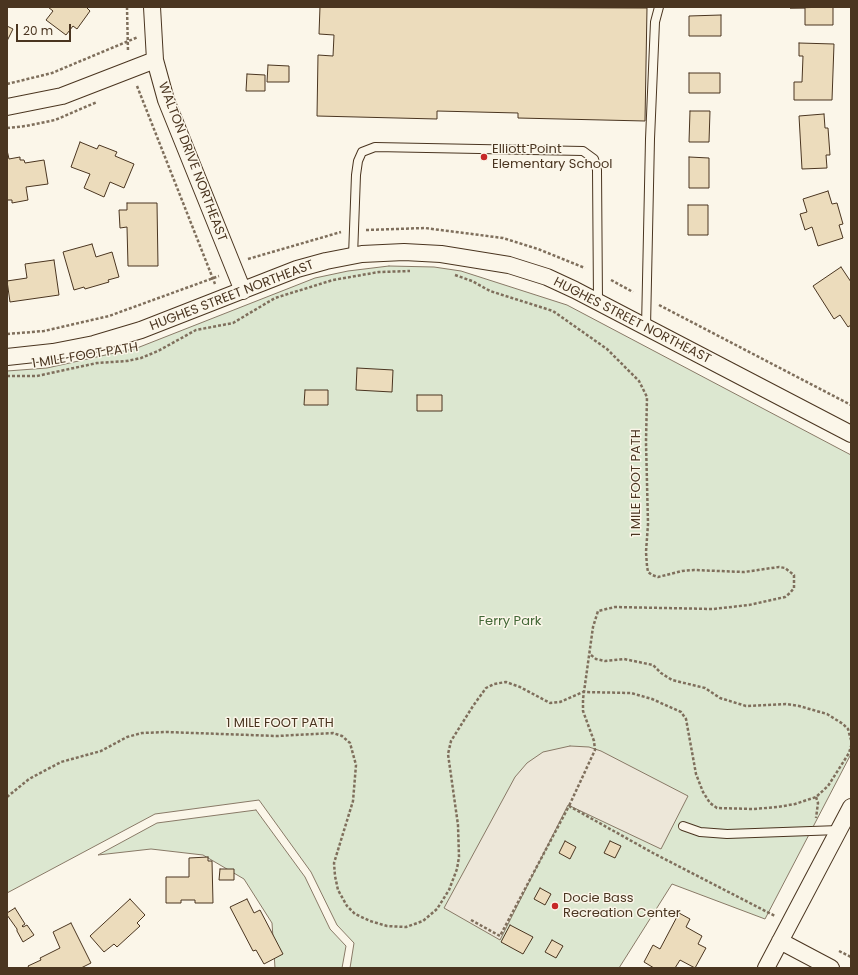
<!DOCTYPE html>
<html>
<head>
<meta charset="utf-8">
<style>
	body { margin:0 }
	#map { position:relative; width:858px; height:975px; overflow:hidden; background:#fbf6e9; font-family:Poppins,sans-serif }
	canvas { display:block }
	.frame { position:absolute; inset:0; border:8px solid #4a3520; pointer-events:none }
	.scale { position:absolute; left:16px; top:24px; width:55px; height:18px; box-sizing:border-box; border:2px solid #4a3520; border-top:0; padding-left:5px; font-size:12px; line-height:14px; white-space:nowrap; color:#4a3520; -webkit-text-stroke:3px #fbf6e9; paint-order:stroke }
</style>
</head>
<body>
<div id="map">
<canvas width="858" height="975"></canvas>
<div class="frame"></div>
<div class="scale">20 m</div>
</div>
<script>
const ctx = document.querySelector('canvas').getContext('2d');
ctx.lineJoin = 'round';
function fill(path, color) {
  ctx.fillStyle = color;
  ctx.fill(path, 'evenodd');
}
function toPath(rows) {
  const path = new Path2D();
  for (const r of rows) {
    path.moveTo(r[0], r[1]);
    for (let i = 2; i < r.length; i += 2) path.lineTo(r[i], r[i + 1]);
  }
  return path;
}
function stroke(path, color, width, dash) {
  ctx.strokeStyle = color;
  ctx.lineWidth = width;
  ctx.lineCap = dash ? 'butt' : 'round';
  ctx.setLineDash(dash || []);
  ctx.stroke(path);
}
function drawText(font, color, halo, rows, align = 'center') {
  ctx.font = font + ' Poppins,sans-serif';
  ctx.lineWidth = 3;
  ctx.setLineDash([]);
  ctx.textBaseline = 'middle';
  ctx.strokeStyle = halo;
  ctx.fillStyle = color;
  for (const [text, x, y, turn = 0] of rows) {
    ctx.save();
    ctx.translate(x, y);
    ctx.rotate((+turn || 0) * Math.PI / 180);
    ctx.textAlign = isNaN(turn) ? turn : align;
    if (halo) ctx.strokeText(text, 0, 0);
    ctx.fillText(text, 0, 0);
    ctx.restore();
  }
}
const green = toPath([
	[389,266,434,267,461,271,567,305,851,455,851,754,765,919,672,884,619,968,350,968,354,943,337,925,311,872,259,800,155,814,7,893,7,371,47,368,137,348,315,278,348,271,389,266],
	[256,810,305,877,330,929,346,946,342,968,275,968,272,923,244,879,203,855,151,849,98,855,157,823,256,810]
]);
fill(green, '#dce7d0');
stroke(green, '#887966', 1);
const parking = toPath([
	[570,746,589,747,601,751,688,796,661,849,568,805,500,940,444,908,515,777,527,763,543,752,570,746]
]);
fill(parking, '#ede7d9');
stroke(parking, '#887966', 1);
const building = toPath([
	[48,7,86,7,90,11,77,29,73,26,66,35,46,20,53,11,48,7],
	[320,7,647,8,645,121,518,118,518,113,437,111,437,119,317,116,318,55,333,56,334,35,319,34,320,7],
	[833,7,833,25,805,25,805,8,790,8,833,7],
	[721,15,721,36,689,36,689,16,721,15],
	[7,26,13,29,7,41,7,26],
	[799,43,834,44,832,100,794,100,794,82,802,82,803,56,799,56,799,43],
	[268,65,289,66,289,82,267,82,268,65],
	[689,73,720,73,720,93,689,93,689,73],
	[247,74,265,75,265,91,246,91,247,74],
	[690,111,710,111,709,142,689,142,690,111],
	[824,114,825,128,828,128,830,155,826,155,827,168,802,169,799,116,824,114],
	[80,142,97,149,99,145,117,152,115,156,134,164,124,188,110,182,104,197,84,188,90,174,71,167,80,142],
	[7,150,9,159,20,157,20,160,24,160,25,163,44,160,48,184,26,187,28,200,12,203,12,200,7,200,7,150],
	[689,157,709,158,709,188,689,188,689,157],
	[828,191,832,204,837,203,843,224,839,225,843,238,818,246,812,227,805,230,800,214,807,212,803,199,828,191],
	[127,203,157,203,158,266,128,266,127,227,120,228,119,210,127,210,127,203],
	[688,205,708,205,708,235,688,235,688,205],
	[92,244,96,257,112,252,119,277,108,280,109,282,85,289,84,287,74,290,63,252,92,244],
	[54,260,59,295,10,302,7,281,27,278,25,264,54,260],
	[841,267,851,282,851,325,848,327,840,315,834,319,813,286,841,267],
	[357,368,393,370,392,392,356,390,357,368],
	[305,390,328,390,328,405,304,405,305,390],
	[417,395,442,395,442,411,417,411,417,395],
	[565,841,576,847,570,859,559,853,565,841],
	[610,841,621,846,615,858,604,853,610,841],
	[208,857,208,861,212,861,213,903,195,903,195,900,181,900,181,903,166,903,166,877,189,877,189,858,208,857],
	[220,869,234,869,234,880,219,880,220,869],
	[540,888,551,894,545,905,534,899,540,888],
	[130,899,145,915,137,923,140,926,117,947,114,944,104,952,90,936,130,899],
	[247,899,254,913,260,910,283,954,264,964,256,950,253,951,230,907,247,899],
	[15,908,25,924,22,926,23,927,27,925,34,935,23,942,17,931,17,929,7,915,7,913,15,908],
	[679,913,690,919,686,927,702,936,698,944,706,948,695,968,680,960,675,968,654,968,644,962,653,945,660,949,679,913],
	[71,923,91,963,81,968,29,968,28,966,41,960,40,958,60,948,53,932,71,923],
	[510,925,533,937,523,954,501,942,510,925],
	[552,940,563,946,556,958,545,952,552,940]
]);
fill(building, '#ecdcbc');
stroke(building, '#4a3520', 1);
const service = toPath([
	[353,256,356,175,358,161,362,152,375,147,583,151,594,159,597,170,598,301],
	[646,327,650,139,655,22,659,7],
	[683,826,700,832,727,834,839,830]
]);
const minor = toPath([
	[152,7,155,60,166,100,243,291],
	[7,107,62,96,155,60],
	[7,357,53,352,94,344,141,330,297,269,326,261,362,254,404,252,441,254,509,265,547,277,575,290,851,434],
	[780,941,831,968],
	[766,968,851,807]
]);
stroke(service, '#4a3520', 10);
stroke(minor, '#4a3520', 18);
stroke(toPath([
	[127,7,128,52],
	[7,84,52,73,138,37],
	[137,86,215,284],
	[7,128,26,126,55,120,97,102],
	[366,230,425,228,503,238,538,249,585,268],
	[248,259,341,232],
	[455,275,472,281,490,291,553,311,607,349,639,381,647,397,646,442,648,524,646,552,647,566,648,572,652,575,658,577,682,571,694,570,744,572,779,567,785,568,794,575,794,588,790,593,785,597,749,605,713,609,615,607,598,611,593,627,583,699,583,711,594,741,595,750,569,806],
	[611,280,633,292],
	[659,305,851,405],
	[7,334,44,331,109,316,219,276],
	[7,376,37,376,97,363,127,361,141,358,158,351,196,330,233,323,275,298,333,280,379,272,410,271],
	[591,655,596,659,605,661,624,659,653,665,661,673,672,680,705,688,720,698,746,706,786,704,799,706,827,714,843,724,848,729,851,740],
	[7,797,29,779,61,762,101,751,127,737,142,733,166,732,277,736,333,733,342,736,350,743,356,765,353,801,334,863,335,876,338,890,347,906,355,914,370,921,387,926,406,927,423,921,437,909,449,890,457,869,459,857,458,825,448,754,451,741,473,706,486,688,494,684,506,682,520,687,550,703,560,702,583,692,631,693,652,699,681,712,686,719,696,774,703,792,710,803,717,808,753,809,778,807,795,804,816,797,828,786,849,753,851,746],
	[816,797,818,803,816,818],
	[471,920,500,936,569,806,653,853,775,916],
	[839,951,851,957]
]), '#7f6f5c', 2.5, [3, 2]);
stroke(service, '#fbf6e9', 8);
stroke(minor, '#fbf6e9', 16);
for (const [x, y, r, color] of [
	[484,157,4,"#c62828"],
	[555,906,4,"#c62828"]
]) {
  const dot = new Path2D();
  dot.arc(x, y, r, 0, 2 * Math.PI);
  ctx.fillStyle = color;
  ctx.fill(dot);
  stroke(dot, '#fbf6e9', 1.5);
}
drawText('13px', '#4a3520', '#fbf6e9', [
	["Elliott Point",492,150],
	["Elementary School",492,165],
	["Docie Bass",563,899],
	["Recreation Center",563,914]
], 'left');
drawText('13px', '#4a3520', '#fbf6e9', [
	["WALTON DRIVE NORTHEAST",192,162,69],
	["HUGHES STREET NORTHEAST",232,296,-21],
	["HUGHES STREET NORTHEAST",632,321,27],
	["1 MILE FOOT PATH",85,356,-9],
	["1 MILE FOOT PATH",637,483,-90],
	["1 MILE FOOT PATH",280,724]
]);
drawText('13px', '#436837', '#fbf6e9', [
	["Ferry Park",510,622]
]);
</script>
</body>
</html>
